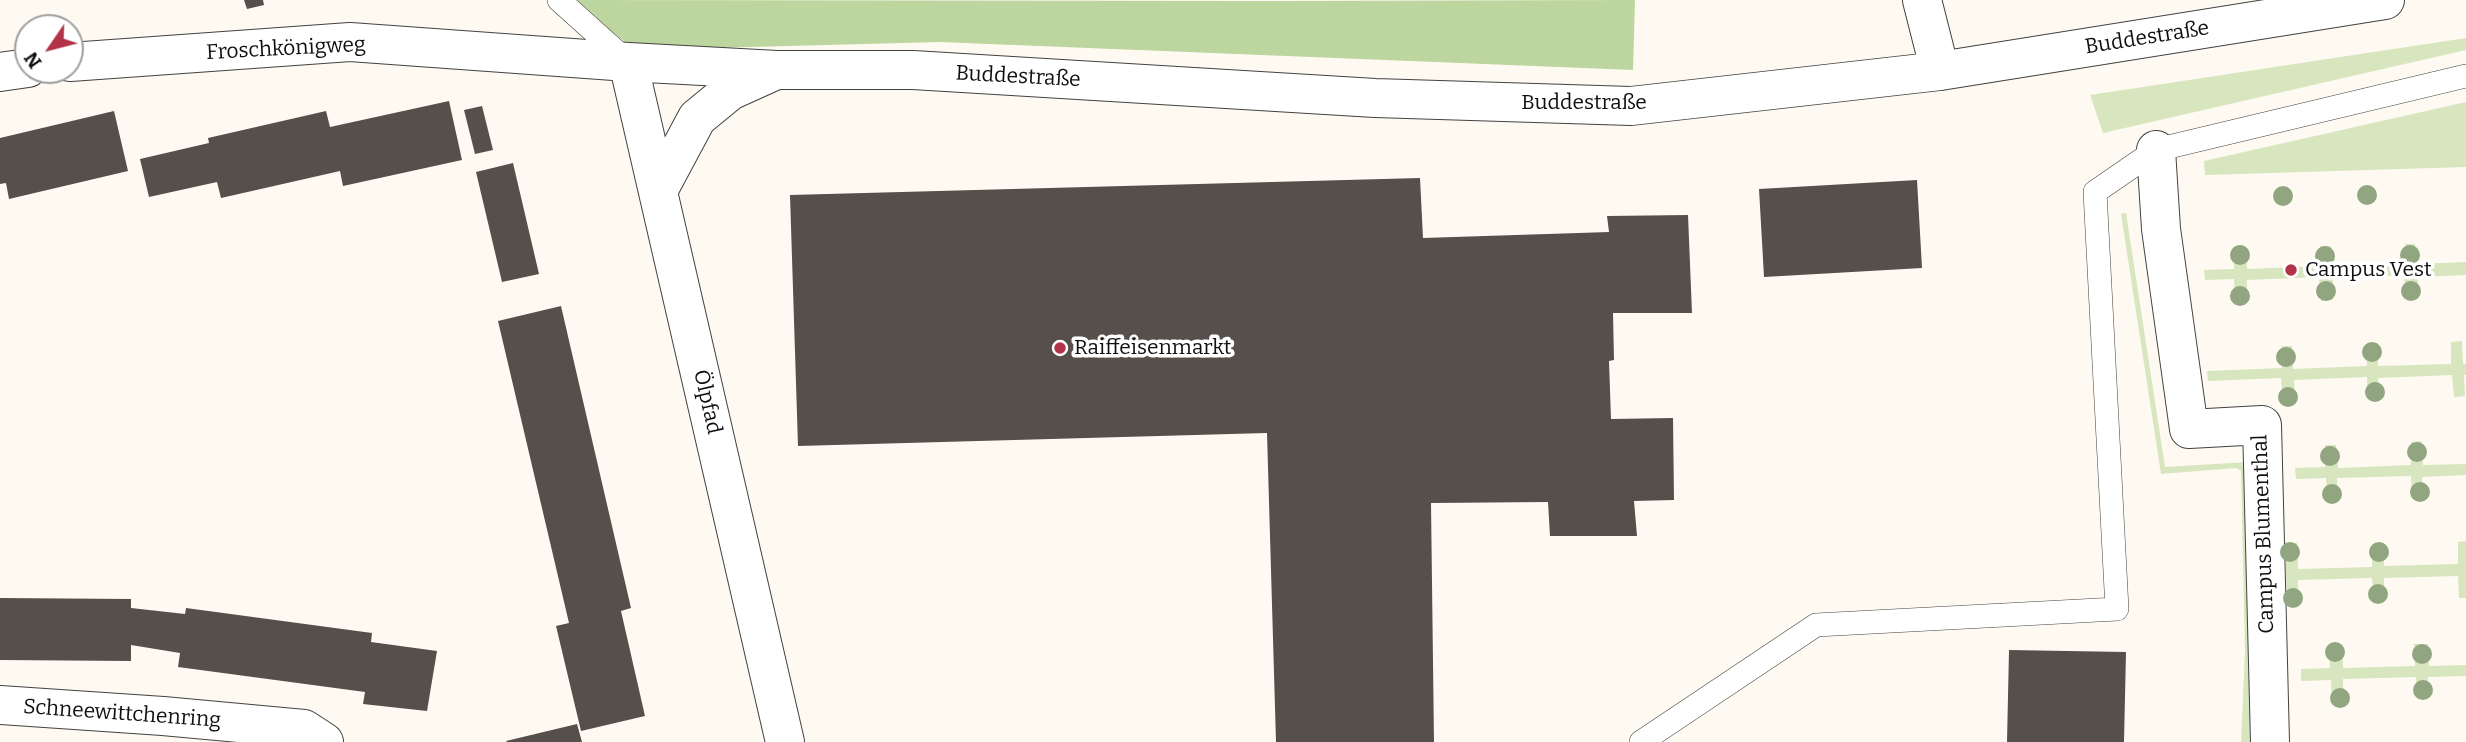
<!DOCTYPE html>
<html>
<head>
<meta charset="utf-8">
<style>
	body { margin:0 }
	#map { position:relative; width:2466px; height:742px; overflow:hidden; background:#fefaf1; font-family:Bitter,serif }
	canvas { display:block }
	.north { position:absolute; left:14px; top:14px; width:70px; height:70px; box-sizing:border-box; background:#fff; border:2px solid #9f9f9f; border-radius:50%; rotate:235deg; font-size:19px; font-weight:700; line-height:28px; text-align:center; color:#0f0f0f }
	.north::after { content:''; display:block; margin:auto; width:24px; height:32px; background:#b23347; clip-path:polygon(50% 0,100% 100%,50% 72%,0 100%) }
</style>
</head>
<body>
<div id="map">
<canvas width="2466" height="742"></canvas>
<div class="north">N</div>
</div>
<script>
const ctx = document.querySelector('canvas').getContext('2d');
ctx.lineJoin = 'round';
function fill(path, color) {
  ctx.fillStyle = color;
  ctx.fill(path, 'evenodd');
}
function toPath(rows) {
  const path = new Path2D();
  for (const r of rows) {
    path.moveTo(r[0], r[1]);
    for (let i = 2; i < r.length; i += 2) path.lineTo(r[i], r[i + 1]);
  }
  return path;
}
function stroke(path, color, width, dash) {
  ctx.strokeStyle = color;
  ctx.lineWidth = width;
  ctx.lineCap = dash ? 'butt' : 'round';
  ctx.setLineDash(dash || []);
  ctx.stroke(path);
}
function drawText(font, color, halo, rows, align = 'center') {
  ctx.font = font + ' Bitter,serif';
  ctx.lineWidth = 7;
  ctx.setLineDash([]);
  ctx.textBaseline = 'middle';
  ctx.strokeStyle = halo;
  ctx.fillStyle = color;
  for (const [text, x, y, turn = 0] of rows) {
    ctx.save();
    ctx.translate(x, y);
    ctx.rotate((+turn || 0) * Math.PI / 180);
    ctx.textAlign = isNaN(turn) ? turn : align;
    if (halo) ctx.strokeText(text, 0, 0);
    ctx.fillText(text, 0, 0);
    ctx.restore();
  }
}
fill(toPath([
	[2466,38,2466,50,2103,133,2090,95],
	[2466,102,2466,167,2205,175,2204,161],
	[2126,213,2165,467,2249,462,2256,742,2241,742,2245,651,2241,471,2236,468,2161,474,2121,214],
	[2405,244,2415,244,2417,264,2466,262,2466,275,2418,277,2418,299,2406,299,2404,275,2333,278,2333,300,2321,301,2319,277,2247,280,2247,303,2235,303,2234,279,2205,280,2204,270,2234,269,2233,247,2246,247,2247,269,2320,266,2320,246,2331,246,2332,266,2405,264],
	[2462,341,2463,364,2466,364,2466,375,2464,375,2465,396,2454,397,2452,375,2378,378,2379,398,2368,399,2367,377,2294,380,2295,403,2283,403,2281,378,2208,381,2207,371,2282,368,2282,346,2292,346,2293,369,2367,366,2366,344,2378,343,2378,366,2451,364,2451,342],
	[2421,441,2423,465,2466,464,2466,475,2422,477,2423,498,2412,499,2411,476,2337,478,2338,501,2327,501,2326,478,2296,479,2295,468,2325,467,2325,445,2336,445,2338,468,2411,465,2411,442],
	[2466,541,2466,598,2459,598,2458,576,2384,578,2384,601,2374,601,2372,578,2298,580,2299,605,2287,605,2285,543,2297,543,2298,569,2372,567,2372,545,2383,544,2384,566,2458,564,2458,542],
	[2414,644,2428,644,2429,666,2466,665,2466,676,2428,677,2428,699,2417,699,2416,677,2343,679,2343,702,2332,702,2331,680,2301,681,2301,669,2330,668,2329,647,2342,646,2343,668,2415,666]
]), '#d7e6be');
fill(toPath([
	[569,0,1270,1,1635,0,1633,70,940,42,636,50]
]), '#bdd59e');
fill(toPath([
	[244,0,263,0,264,5,247,9],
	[449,101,462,160,343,186,340,171,221,198,217,182,149,197,140,159,209,143,208,138,326,111,330,127],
	[482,106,493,150,475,154,464,110],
	[114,111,128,171,9,199,6,183,0,184,0,138],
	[513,163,539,274,502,282,476,172],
	[1420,178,1423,238,1609,232,1607,216,1688,215,1692,313,1613,313,1614,360,1609,361,1611,419,1673,418,1674,500,1634,501,1637,536,1550,536,1548,502,1431,503,1434,742,1276,742,1267,433,798,446,790,195],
	[1917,180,1922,268,1764,277,1759,189],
	[561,306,631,608,621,611,645,716,581,731,556,626,569,623,498,321],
	[0,598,131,599,131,608,185,614,186,608,372,633,371,642,437,651,427,711,363,704,365,692,178,667,180,653,131,645,131,661,0,660],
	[2009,650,2126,652,2124,742,2007,742],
	[577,724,582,742,507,742,506,741]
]), '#564f4c');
const lane = toPath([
	[559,0,628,62],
	[1641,742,1816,625,2117,609,2095,192,2156,150,2466,76]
]);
const street = toPath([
	[1922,0,1940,71],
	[70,62,350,42,628,62,777,70,913,70,1375,98,1631,106,1940,71,2385,0],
	[628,62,785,742],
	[0,72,28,68],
	[2156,150,2161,229,2189,429,2262,425,2270,742],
	[659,189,697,118,730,91,772,72],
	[0,705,163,716,304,729,324,742]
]);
stroke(lane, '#424242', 24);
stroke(street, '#424242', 40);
stroke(lane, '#fff', 23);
stroke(street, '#fff', 38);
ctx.fillStyle = '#91a680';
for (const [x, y] of [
	[2367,195],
	[2283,196],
	[2240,255],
	[2410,255],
	[2325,256],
	[2326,291],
	[2411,291],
	[2240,296],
	[2372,352],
	[2286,357],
	[2375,392],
	[2288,397],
	[2417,452],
	[2330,456],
	[2420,492],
	[2332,494],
	[2290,552],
	[2379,552],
	[2378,594],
	[2293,598],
	[2335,652],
	[2422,654],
	[2423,690],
	[2340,698]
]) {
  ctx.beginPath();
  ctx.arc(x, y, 10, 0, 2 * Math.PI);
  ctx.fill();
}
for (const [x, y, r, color] of [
	[2291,270,7,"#b23347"],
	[1060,348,7,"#b23347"]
]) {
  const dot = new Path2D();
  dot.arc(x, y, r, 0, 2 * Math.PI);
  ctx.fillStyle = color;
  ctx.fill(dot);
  stroke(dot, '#fff', 2.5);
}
drawText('21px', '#0f0f0f', '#fff', [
	["Buddestraße",2147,38,-9],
	["Froschkönigweg",286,49,-3],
	["Buddestraße",1018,77,3],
	["Buddestraße",1584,103],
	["Ölpfad",707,402,77],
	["Campus Blumenthal",2264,534,-92],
	["Schneewittchenring",122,714,4]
]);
drawText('21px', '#0f0f0f', '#fff', [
	["Campus Vest",2305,270],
	["Raiffeisenmarkt",1074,348]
], 'left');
</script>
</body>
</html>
